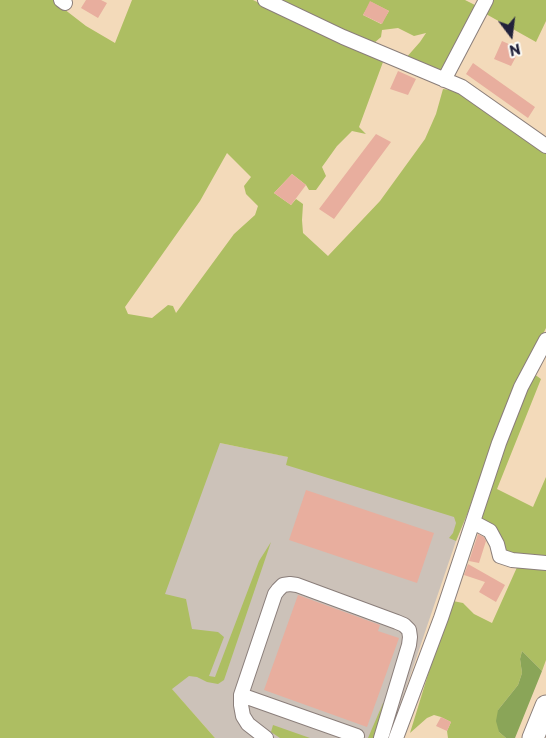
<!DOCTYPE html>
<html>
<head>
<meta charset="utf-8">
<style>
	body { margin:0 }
	#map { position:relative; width:546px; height:738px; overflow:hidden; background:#f3daba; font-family:"Playpen Sans",sans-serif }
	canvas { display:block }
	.north { position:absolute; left:486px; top:10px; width:50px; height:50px; -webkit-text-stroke:4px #fdfcf7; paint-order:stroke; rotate:165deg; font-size:14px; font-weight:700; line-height:20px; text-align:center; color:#22223b }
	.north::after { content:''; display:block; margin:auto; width:18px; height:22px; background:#22223b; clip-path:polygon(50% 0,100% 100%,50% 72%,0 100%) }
</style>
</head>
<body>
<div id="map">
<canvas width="546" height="738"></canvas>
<div class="north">N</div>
</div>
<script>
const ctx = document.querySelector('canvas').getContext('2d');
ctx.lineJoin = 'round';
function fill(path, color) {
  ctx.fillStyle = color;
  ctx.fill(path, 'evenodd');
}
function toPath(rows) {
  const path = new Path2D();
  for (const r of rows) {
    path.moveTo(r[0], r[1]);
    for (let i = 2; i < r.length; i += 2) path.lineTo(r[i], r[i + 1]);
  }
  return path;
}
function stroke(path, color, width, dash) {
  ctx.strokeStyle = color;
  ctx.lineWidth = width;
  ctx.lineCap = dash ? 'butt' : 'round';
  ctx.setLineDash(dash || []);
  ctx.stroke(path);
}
fill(toPath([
	[210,440,220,443,289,457,468,512,456,541,389,738,215,738,140,653]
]), '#ccc2b9');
fill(toPath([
	[0,0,55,0,64,9,86,26,115,43,132,0,253,0,383,62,359,127,366,134,352,131,337,146,322,167,326,176,316,190,309,190,306,185,292,174,274,193,291,205,296,199,303,204,302,220,303,233,328,256,380,201,425,139,436,114,443,89,450,90,467,97,546,151,546,328,500,420,468,512,456,541,449,538,453,533,456,523,454,517,286,465,288,457,220,443,165,594,186,599,192,629,218,632,224,637,209,676,215,677,259,561,271,542,224,680,218,684,207,682,197,677,189,676,172,689,215,738,0,738],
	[227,153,251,177,244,186,246,194,258,206,255,215,234,234,176,313,173,306,168,305,152,318,128,314,125,307,200,201],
	[277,0,465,0,475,5,442,71,405,59,420,42,426,33,414,36,398,28,382,30,381,37,373,44],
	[371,2,389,11,381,24,363,15],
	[491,0,546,0,546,21,536,42,486,14],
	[534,374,541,379,497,489,533,507,546,477,546,560,504,554,478,515,497,458],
	[518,565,546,569,546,660,542,671,522,651,520,659,522,673,518,685,498,710,499,732,506,738,448,738,447,731,451,722,441,717,434,715,427,718,410,733,438,642,453,601,463,603,474,614,492,623],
	[383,703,387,705,375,738,368,738],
	[273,725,310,738,280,738,271,732]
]), '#adbe62');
fill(toPath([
	[522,651,542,671,515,738,506,738,499,732,496,721,498,710,518,685,522,673,520,659]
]), '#8aa558');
fill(toPath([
	[86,0,101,0,107,3,98,18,81,8],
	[370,1,389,11,382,24,363,15],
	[502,41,520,49,511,66,494,59],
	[473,63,535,107,528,118,466,74],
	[398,71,416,79,408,95,390,89],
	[376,134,391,142,334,219,319,209],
	[292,174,306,185,291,205,274,193],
	[306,490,434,533,417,583,289,540],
	[478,534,484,537,486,541,479,563,469,561],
	[468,564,505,585,496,602,479,592,485,582,464,575],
	[298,595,380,625,378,631,399,638,367,727,264,690],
	[441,717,451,722,447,731,436,726]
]), '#e8ae9e');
const minor = toPath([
	[61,0,65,3],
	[265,0,343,37,462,87,546,146],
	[444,80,486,0],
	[473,522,490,531,497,544,500,556,512,560,546,563],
	[241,695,357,736],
	[266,738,248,724,243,716,241,705,241,695,275,594,278,590,283,585,290,584,297,585,397,622,404,625,409,630,410,637,409,645,381,738],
	[396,738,441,618,499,443,521,387,546,340]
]);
const highway = toPath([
	[533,738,546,706]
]);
stroke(minor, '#8a7e7a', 16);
stroke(highway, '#8a7e7a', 23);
stroke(minor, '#fff', 14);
stroke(highway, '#fff', 21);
</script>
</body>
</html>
